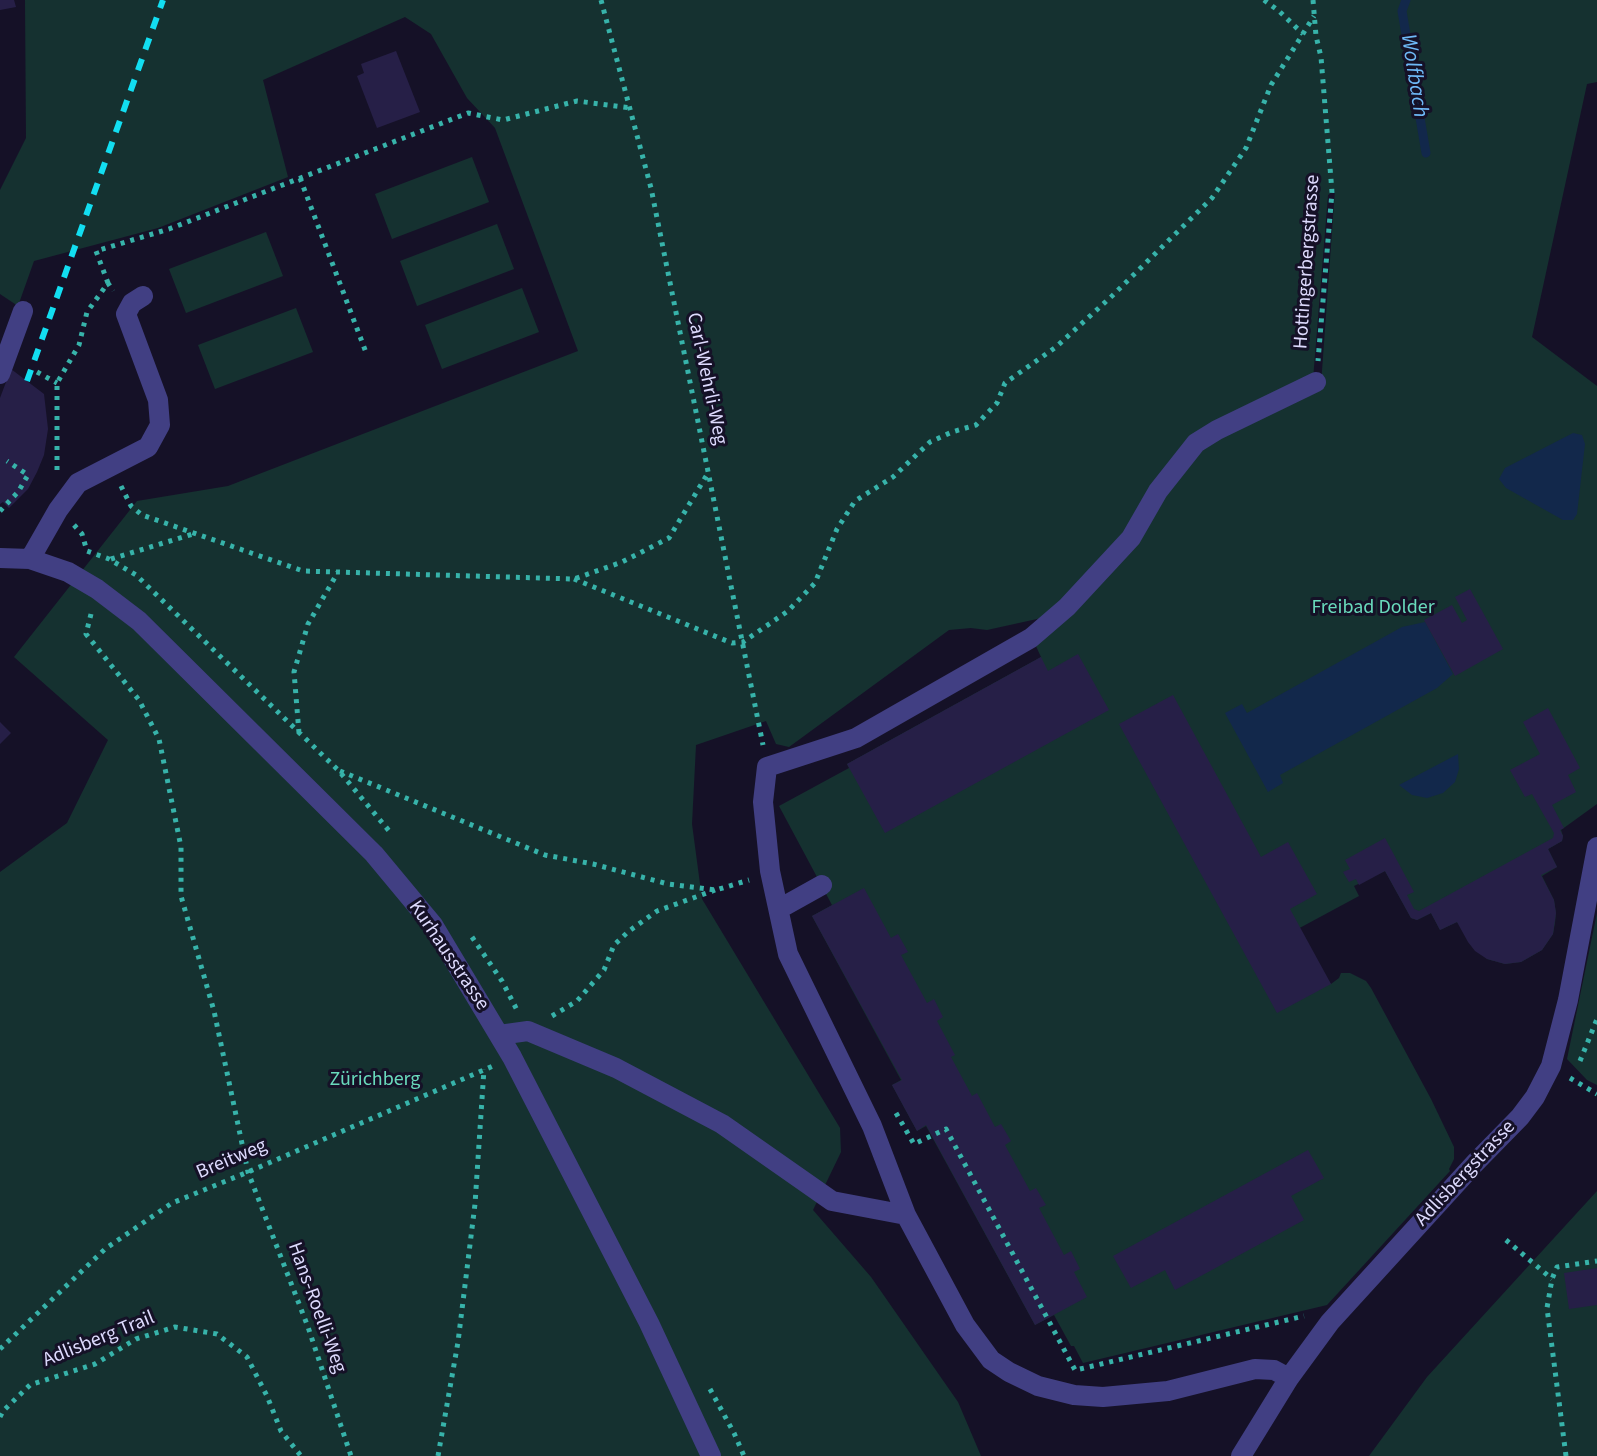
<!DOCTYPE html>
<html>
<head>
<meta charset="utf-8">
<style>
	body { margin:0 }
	canvas { display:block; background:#151127 }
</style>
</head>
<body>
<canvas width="1597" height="1456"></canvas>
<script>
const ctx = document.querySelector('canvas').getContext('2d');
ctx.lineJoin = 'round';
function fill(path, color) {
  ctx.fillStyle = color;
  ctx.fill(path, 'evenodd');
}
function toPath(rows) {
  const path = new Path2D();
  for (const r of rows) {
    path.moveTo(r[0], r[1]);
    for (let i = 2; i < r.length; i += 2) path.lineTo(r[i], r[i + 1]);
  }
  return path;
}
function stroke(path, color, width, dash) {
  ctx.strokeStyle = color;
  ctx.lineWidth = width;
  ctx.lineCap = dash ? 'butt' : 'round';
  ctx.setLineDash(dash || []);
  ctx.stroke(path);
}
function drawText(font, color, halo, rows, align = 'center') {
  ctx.font = font + ' "Source Sans 3",sans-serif';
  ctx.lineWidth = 6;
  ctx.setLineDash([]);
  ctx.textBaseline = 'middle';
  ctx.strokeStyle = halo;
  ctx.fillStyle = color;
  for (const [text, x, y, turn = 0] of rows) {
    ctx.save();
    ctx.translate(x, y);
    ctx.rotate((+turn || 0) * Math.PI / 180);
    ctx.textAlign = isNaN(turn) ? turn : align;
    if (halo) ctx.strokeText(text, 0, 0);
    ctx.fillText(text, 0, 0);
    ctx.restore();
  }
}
fill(toPath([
	[25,0,1597,0,1597,82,1587,84,1532,337,1597,386,1597,804,1561,830,1563,836,1562,841,1548,849,1557,867,1542,876,1554,900,1556,913,1555,923,1553,934,1542,950,1521,962,1505,964,1487,959,1457,922,1440,930,1431,913,1417,920,1411,918,1385,871,1354,886,1359,896,1294,931,1331,984,1339,978,1341,973,1350,973,1366,981,1371,988,1431,1099,1454,1147,1454,1159,1449,1169,1450,1171,1327,1305,1083,1363,1074,1346,1071,1346,1054,1315,1035,1325,926,1126,917,1131,892,1085,901,1080,812,916,832,905,779,806,849,768,847,764,1041,657,1035,644,1198,450,1321,385,1335,190,1328,195,1313,379,1192,437,1126,535,1046,617,987,630,971,628,949,630,789,747,776,744,766,721,696,745,692,824,702,899,840,1128,841,1152,813,1210,871,1277,958,1402,981,1456,0,1456,0,872,67,823,108,740,14,657,137,501,228,486,578,351,495,128,467,98,431,34,405,17,263,80,288,177,158,228,34,261,18,306,0,294,0,190,26,138],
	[472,157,489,202,392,239,375,194],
	[497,224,514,269,417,306,400,261],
	[266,232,283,276,186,313,169,269],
	[522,288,539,332,442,369,425,325],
	[296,308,313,352,215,389,198,345],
	[1597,913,1597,1085,1587,1080,1567,1059],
	[1597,1191,1597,1456,1369,1456,1427,1377]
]), '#153130');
fill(toPath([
	[1573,433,1582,435,1585,444,1577,514,1573,520,1563,520,1506,488,1499,479,1505,468],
	[1425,622,1453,674,1437,688,1280,775,1283,783,1268,792,1225,713,1242,704,1247,713,1402,627],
	[1458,754,1459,769,1455,782,1443,793,1427,798,1412,795,1399,785]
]), '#12284b');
stroke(toPath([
	[1406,0,1402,11,1426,153]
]), '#12284b', 9);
fill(toPath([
	[0,0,14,0,16,7,0,10],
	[396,51,420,112,377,128,357,76,364,73,361,64],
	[11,369,44,394,48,429,44,455,37,472,28,489,9,508,3,502,0,504,0,398],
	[1470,589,1503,649,1455,676,1424,620,1452,605,1462,623,1467,620,1455,597],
	[1078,654,1109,710,885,833,847,764,1041,657,1048,671],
	[1173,695,1261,857,1288,842,1317,894,1290,909,1331,984,1277,1013,1119,724],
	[1548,708,1580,768,1568,775,1576,792,1552,805,1564,828,1560,830,1563,836,1562,841,1548,849,1557,867,1541,875,1554,900,1556,913,1553,934,1542,950,1521,962,1505,964,1487,959,1475,951,1468,942,1457,922,1440,930,1431,913,1417,920,1411,918,1385,871,1359,885,1356,879,1349,882,1343,872,1350,869,1345,860,1385,838,1414,892,1407,895,1414,909,1419,911,1553,838,1554,833,1532,794,1525,797,1510,770,1540,754,1523,722],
	[0,722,11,733,0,744],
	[864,888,891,938,898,934,908,952,901,955,927,1003,934,999,943,1017,937,1021,955,1055,951,1057,972,1096,977,1093,995,1127,1001,1124,1011,1141,1005,1145,1030,1191,1036,1188,1046,1205,1039,1208,1064,1255,1071,1251,1080,1269,1074,1272,1087,1297,1035,1325,926,1125,917,1131,905,1109,892,1085,902,1080,812,916],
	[1308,1150,1324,1178,1291,1196,1304,1220,1175,1290,1165,1270,1131,1288,1113,1256],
	[1597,1268,1597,1305,1569,1309,1564,1273]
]), '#261f47');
stroke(toPath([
	[601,0,651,188,763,745],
	[1264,0,1279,11,1303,34],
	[1313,0,1316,36,1321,57,1332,192,1318,361],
	[300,178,367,355],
	[108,283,96,251,169,229,468,113,503,120,577,101,631,108],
	[37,372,57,383],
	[57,470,57,383,79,345,87,312,108,283,113,291],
	[121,486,131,506,142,515,303,571,574,579,622,562,669,538,708,473],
	[0,511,18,492,28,475,7,461],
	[74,525,82,534,87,551,109,559,136,575,339,771,390,832],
	[111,559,193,534],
	[574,579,732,643,743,642,788,611,815,583,837,529,855,501,893,477,930,442,952,432,976,425,997,403,1005,383,1056,347,1112,296,1212,198,1246,148,1271,85,1314,16],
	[91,614,86,634,139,700,159,739,181,847,181,896,214,1011,248,1172,308,1327,351,1456],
	[299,733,294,672,308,624,338,572],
	[340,771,545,855,593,864,668,884,716,890,749,880],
	[472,937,502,981,517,1010],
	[552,1016,577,1001,604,970,614,945,629,931,657,911,715,890],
	[1580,1061,1597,1019],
	[1570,1078,1597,1094],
	[896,1113,914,1144,946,1129,1075,1370],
	[1506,1240,1552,1279],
	[0,1349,105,1249,172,1203,248,1172,493,1066],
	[1080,1369,1304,1316],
	[710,1389,734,1433,744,1456],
	[0,1417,3,1411,30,1385,95,1364,136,1339,175,1327,217,1334,247,1357,267,1396,281,1431,301,1456],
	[438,1456,458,1342,475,1204,484,1069],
	[1566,1456,1547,1308,1552,1279,1557,1267,1597,1261]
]), '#37b3aa', 5, [4, 6]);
stroke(toPath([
	[0,374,23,311],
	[0,558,30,559,68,572,97,589,139,621,374,854,433,925,512,1057,649,1323,711,1456],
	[30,559,58,510,78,483,148,447,160,425,158,400,126,314,132,303,143,296],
	[779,909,822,885],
	[499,1035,528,1031,616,1068,722,1124,832,1201,906,1215],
	[1289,1378,1274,1370,1255,1369,1168,1391,1103,1397,1074,1395,1038,1386,1009,1372,991,1360,965,1325,906,1215,872,1126,788,954,770,871,763,802,767,767,856,738,1031,638,1067,607,1131,538,1158,491,1196,443,1217,430,1316,382],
	[1241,1456,1289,1378,1330,1322,1475,1163,1520,1117,1535,1097,1551,1066,1568,1000,1597,847]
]), '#413f83', 20);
stroke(toPath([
	[27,381,163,0]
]), '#12def1', 6, [12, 10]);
drawText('20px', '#dddafd', '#151127', [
	["Hottingerbergstrasse",1308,262,-86],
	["Carl-Wehrli-Weg",706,379,78],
	["Kurhausstrasse",448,956,56],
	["Breitweg",232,1160,-23],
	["Adlisbergstrasse",1466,1174,-47],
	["Hans-Roelli-Weg",316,1308,70],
	["Adlisberg Trail",99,1340,-22]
]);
drawText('20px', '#69dabc', '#151127', [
	["Freibad Dolder",1373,609],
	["Zürichberg",375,1081]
]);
drawText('italic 22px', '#6eb9f7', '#151127', [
	["Wolfbach",1413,76,81]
]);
</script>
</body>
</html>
